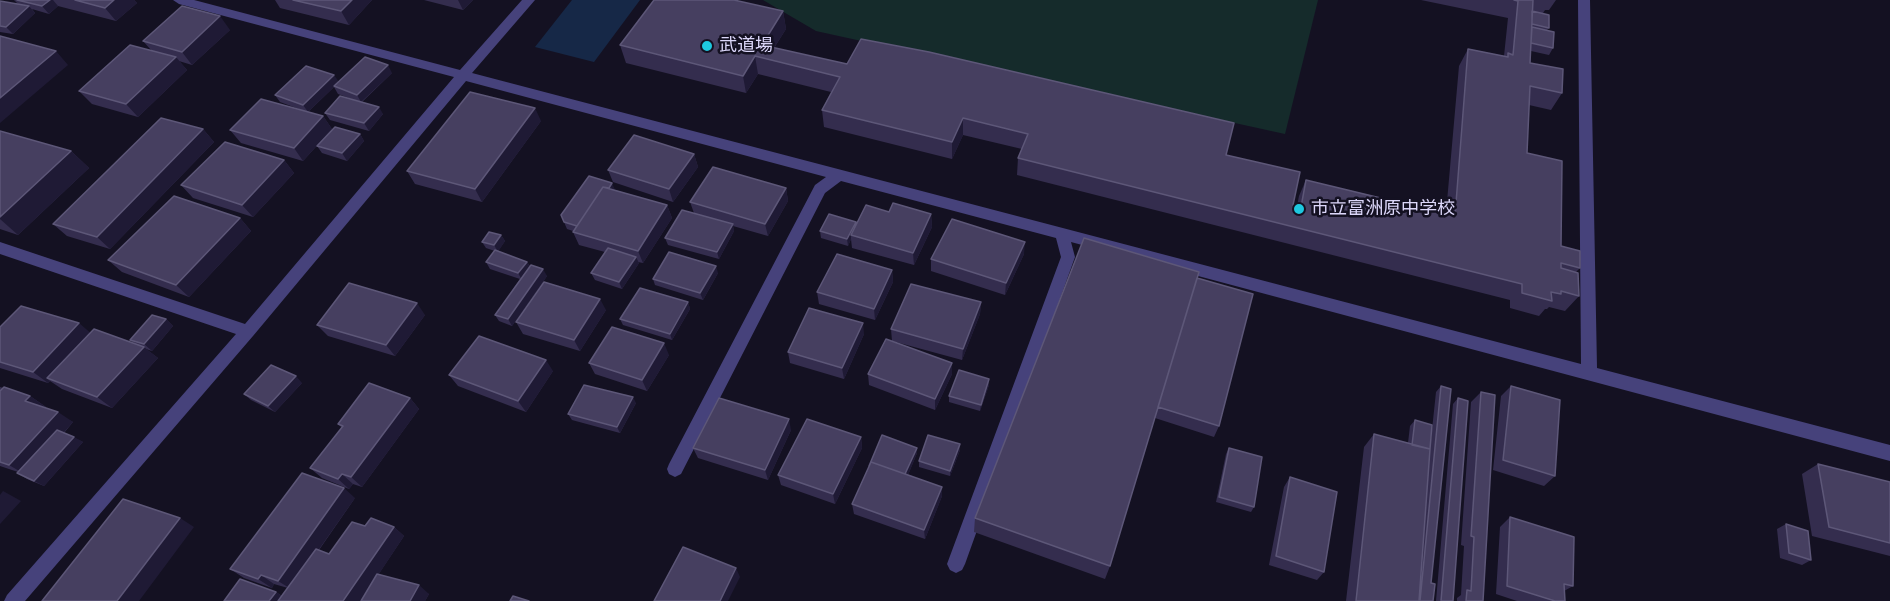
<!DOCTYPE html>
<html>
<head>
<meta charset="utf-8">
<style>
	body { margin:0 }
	canvas { display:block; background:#141122 }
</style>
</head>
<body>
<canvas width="1890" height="601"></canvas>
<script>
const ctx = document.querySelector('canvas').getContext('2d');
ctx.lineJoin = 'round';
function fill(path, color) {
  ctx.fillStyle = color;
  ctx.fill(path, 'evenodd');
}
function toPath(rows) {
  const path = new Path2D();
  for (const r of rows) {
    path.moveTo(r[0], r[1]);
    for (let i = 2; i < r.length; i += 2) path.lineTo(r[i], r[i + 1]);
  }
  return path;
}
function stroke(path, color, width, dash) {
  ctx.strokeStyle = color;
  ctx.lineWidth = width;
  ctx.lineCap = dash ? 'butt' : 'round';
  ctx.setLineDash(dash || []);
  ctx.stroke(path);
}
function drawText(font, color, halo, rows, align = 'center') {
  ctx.font = font + ' Manrope,"Noto Sans JP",sans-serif';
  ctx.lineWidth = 5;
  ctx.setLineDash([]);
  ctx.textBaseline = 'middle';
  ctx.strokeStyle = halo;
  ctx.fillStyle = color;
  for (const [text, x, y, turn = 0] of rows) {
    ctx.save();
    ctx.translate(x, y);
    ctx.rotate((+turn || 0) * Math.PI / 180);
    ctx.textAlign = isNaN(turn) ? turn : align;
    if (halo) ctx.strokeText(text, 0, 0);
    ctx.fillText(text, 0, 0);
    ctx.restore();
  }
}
fill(toPath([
	[763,0,1318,0,1285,134,816,31]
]), '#152b2b');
fill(toPath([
	[572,0,640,0,594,62,535,47]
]), '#162847');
fill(toPath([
	[173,0,194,0,460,70,522,0,535,0,472,73,1581,364,1578,0,1590,0,1597,368,1890,445,1890,461,1071,242,1075,257,965,564,962,570,956,573,950,570,947,564,1061,257,1056,238,841,181,825,193,681,474,675,477,669,474,667,469,669,464,815,185,826,177,466,81,253,336,25,601,4,601,7,595,236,334,0,254,0,242,245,324,454,77,179,4,173,0]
]), '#46427b');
fill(toPath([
	[14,0,134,0,137,3,116,21,58,6,49,14,32,9,35,13,13,34,0,32,0,1,18,4],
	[275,0,372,0,349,25,280,8],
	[424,0,473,0,463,10],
	[1421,0,1556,0,1549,10,1545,10,1543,13,1549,28,1547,30,1553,48,1549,55,1531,51,1530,63,1562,93,1551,110,1529,105,1527,153,1561,246,1580,268,1576,272,1579,296,1565,311,1549,307,1547,309,1545,309,1539,316,1510,308,1510,300,1017,175,1018,158,1022,149,963,135,952,159,824,127,822,110,831,92,758,74,746,93,626,63,620,45,783,11,786,29,774,48,1226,155,1293,205,1297,206,1299,196,1306,180,1446,213,1459,66,1468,49,1504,56,1508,18],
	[230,30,192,65,179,61,187,70,138,117,92,104,79,91,151,50,143,41],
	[392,73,362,102,383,114,369,131,330,120,325,113,360,102,338,94,334,87,308,112,323,116,332,129,303,161,241,143,230,130,307,112,280,102,275,95,339,82],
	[541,121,482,202,415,184,407,171],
	[203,129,214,142,110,249,67,236,53,224],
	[0,131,71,151,89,168,18,235,0,229],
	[360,134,364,141,347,161,322,153,317,146],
	[694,154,698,167,673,202,613,182,608,170],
	[284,160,294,173,253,217,193,198,181,185],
	[786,188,788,201,768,236,733,226,734,231,719,259,668,245,665,238,694,213,690,202],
	[615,190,667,205,672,218,643,263,638,262,639,263,622,289,595,280,591,273,605,252,579,245,573,232,573,231,567,229,564,222],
	[889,212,931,214,932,227,914,265,852,248,851,239,848,246,821,238,820,231,856,222,856,225],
	[240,218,251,231,189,297,122,272,108,260],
	[501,235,505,241,498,251,527,262,530,266,547,276,512,326,499,321,495,315,520,279,490,269,486,262,495,251,486,248,482,242],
	[1024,254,1005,295,931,271,931,259],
	[892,270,893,282,875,320,819,304,817,292],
	[718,273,703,300,655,285,653,279],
	[1197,278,1219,426,1214,437,1155,418,1110,566,1105,579,974,532,975,518],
	[688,302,690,309,672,340,623,325,620,319],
	[981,302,980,314,962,360,892,341,891,329],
	[606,310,580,351,523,334,516,322],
	[425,315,395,356,328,336,317,325],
	[166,319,173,326,152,351,146,349,158,358,112,408,62,389,50,381,48,383,0,368,0,327,91,333,135,344,130,340],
	[864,334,844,379,790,363,788,352],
	[669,355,647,391,595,374,589,363],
	[952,363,952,374,935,410,869,385,868,374],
	[553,371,526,412,458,386,449,375],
	[302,383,275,412,251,400,244,394],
	[989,385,980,411,949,402,949,396],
	[1441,386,1431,583,1433,601,1346,601,1364,447,1374,434,1408,443,1410,426,1415,420,1430,449,1436,392],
	[1511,386,1555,476,1544,486,1493,470,1501,396],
	[0,387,30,396,46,407,45,408,73,422,64,433,83,442,44,486,27,479,17,473,18,472,0,466],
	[1481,392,1483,601,1457,601,1457,598,1461,595,1464,546,1461,545,1471,402],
	[410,398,419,409,362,487,353,484,349,489,322,478,310,468,342,428,338,424],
	[1458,398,1453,601,1436,601,1453,404],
	[636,403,620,433,572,420,568,414],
	[791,430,768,480,698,458,693,448],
	[861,437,862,448,835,504,781,485,778,475],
	[917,448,917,453,908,475,942,496,925,539,854,514,852,504,869,467],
	[1229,448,1254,507,1251,512,1216,502,1226,454],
	[960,450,950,476,919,467,919,461],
	[1818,464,1890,482,1890,556,1812,536,1802,474],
	[1290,477,1324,572,1317,580,1269,565,1284,487],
	[355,498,319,550,329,554,365,526,394,527,404,536,378,575,429,594,425,601,361,601,365,594,361,601,224,601,276,592,282,596,288,588,274,584,272,588,244,578,230,569],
	[1510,517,1573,586,1564,591,1565,601,1517,601,1496,594,1500,527],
	[1786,524,1811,560,1802,565,1780,558,1777,529]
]), '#342d4e');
fill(toPath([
	[50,0,53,0,58,6,49,14,42,6],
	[114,0,134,0,137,3,116,21,105,8],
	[352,0,372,0,349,25,341,11],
	[458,0,473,0,463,10],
	[29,6,35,13,13,34,6,27],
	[783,11,786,29,767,59,762,45],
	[220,16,230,30,192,65,182,52],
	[56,51,68,65,0,123,0,98],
	[755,56,758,74,746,93,743,76],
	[176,57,187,70,138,117,126,104],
	[388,65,392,73,361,102,357,95],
	[334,75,339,82,308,112,303,105],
	[379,107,383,114,369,131,364,123],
	[535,108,541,121,482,202,475,189],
	[323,116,332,129,303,161,294,148],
	[963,118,963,135,952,159,952,142],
	[203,129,214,142,110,249,97,237],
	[360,134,364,141,347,161,342,153],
	[71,151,89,168,18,235,0,219,0,217],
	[694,154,698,167,673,202,669,189],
	[284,160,294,173,253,217,242,205],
	[612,183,615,190,585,234,582,228],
	[786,188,788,201,768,236,765,224],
	[667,205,672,218,643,263,638,251],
	[931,214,932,227,914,265,913,253],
	[240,218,251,231,189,297,176,285],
	[856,222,856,229,851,235,851,239,848,246,847,239],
	[733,224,734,231,719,259,717,252],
	[501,235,505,241,498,252,494,245],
	[1025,242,1024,254,1005,295,1006,283],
	[636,257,639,263,622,289,619,282],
	[527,262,531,268,522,280,518,273],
	[716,266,718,273,703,300,700,293],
	[543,269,547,276,512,326,508,319],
	[892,270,893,282,875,320,874,309],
	[600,299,606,310,580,351,574,340],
	[688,302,690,309,672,340,670,334],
	[981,302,980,314,962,360,963,349],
	[417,303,425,315,395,356,386,345],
	[166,319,173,326,152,351,144,344],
	[79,323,93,335,47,378,50,381,48,383,33,372],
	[863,323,864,334,844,379,842,368],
	[664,343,669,355,647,391,642,380],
	[144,347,158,358,112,408,97,397],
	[546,360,553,371,526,412,518,401],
	[952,363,952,374,935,410,935,399],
	[296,376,302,383,275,412,268,406],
	[989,379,989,385,980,411,981,405],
	[30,396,46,407,41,412,25,401],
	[633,397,636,403,620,433,617,427],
	[410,398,419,409,362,487,351,477],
	[58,412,73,422,26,475,9,465],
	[789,419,791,430,768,480,765,470],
	[74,437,83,442,44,486,34,481],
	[861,437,862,448,835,504,833,494],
	[960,444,960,450,950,476,950,471],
	[917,448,917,453,906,480,905,474],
	[342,474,353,484,349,489,338,479],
	[942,487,942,496,925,539,924,530],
	[344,488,355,498,291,589,278,581],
	[3,491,21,501,0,524,0,495],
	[180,518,194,527,139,601,117,601],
	[394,527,404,536,361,601,343,601],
	[736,568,740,577,728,601,720,601],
	[261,575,274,584,272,588,258,579],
	[419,585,429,594,425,601,410,601],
	[276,592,283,597,280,601,269,601]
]), '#1f1a35');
const building = toPath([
	[17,0,50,0,42,6,17,0],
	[75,0,114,0,105,8,75,0],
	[293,0,352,0,341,11,293,0],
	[654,0,734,0,783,11,762,45,847,64,861,39,929,52,1234,123,1226,155,1300,172,1293,205,1301,207,1306,180,1455,216,1468,49,1508,57,1508,53,1513,55,1518,1,1514,0,1533,0,1530,63,1563,69,1562,93,1530,86,1527,153,1562,161,1561,246,1580,251,1580,268,1561,263,1561,268,1578,273,1579,296,1561,291,1561,294,1551,292,1552,301,1522,293,1522,284,1018,158,1028,134,963,118,952,142,822,110,840,77,755,56,743,76,620,45,654,0],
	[0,1,29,6,6,27,0,26,0,1],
	[182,6,220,16,182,52,143,41,182,6],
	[1532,11,1549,15,1549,28,1532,24,1532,11],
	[1532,27,1554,32,1553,48,1531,43,1532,27],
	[0,36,56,51,0,98,0,36],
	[130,45,176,57,126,104,79,91,130,45],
	[365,57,388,65,357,95,334,86,365,57],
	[306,66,334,75,303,105,275,95,306,66],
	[470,92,535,108,475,189,407,171,470,92],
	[340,96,379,107,364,123,325,113,340,96],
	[261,99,323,116,294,148,230,130,261,99],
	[161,118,203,129,97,237,53,224,161,118],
	[335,127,360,134,342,153,317,146,335,127],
	[0,131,71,151,0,217,0,131],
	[634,135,694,154,669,189,608,170,634,135],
	[225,142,284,160,242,205,181,185,225,142],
	[713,167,786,188,765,224,690,202,713,167],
	[589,176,612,183,609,188,603,187,577,226,564,222,561,215,589,176],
	[603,187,667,205,638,251,573,232,603,187],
	[174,196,240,218,176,285,108,260,174,196],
	[893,203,931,214,913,253,851,235,866,205,889,212,893,203],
	[682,210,733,224,717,252,665,238,682,210],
	[829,214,856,222,847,239,820,231,829,214],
	[952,219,1025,242,1006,283,931,259,952,219],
	[489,232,501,235,494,245,482,242,489,232],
	[1084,238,1199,272,1110,566,975,518,1084,238],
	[608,248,636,257,619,282,591,273,608,248],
	[495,250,527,262,518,273,486,262,495,250],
	[669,252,716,266,700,293,653,279,669,252],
	[837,254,892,270,874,309,817,292,837,254],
	[531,265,543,269,508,319,495,315,531,265],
	[1197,278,1253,294,1219,426,1158,407,1197,278],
	[544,282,600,299,574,340,516,322,544,282],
	[349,283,417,303,386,345,317,325,349,283],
	[911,284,981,302,963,349,891,329,911,284],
	[640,288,688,302,670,334,620,319,640,288],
	[21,306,79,323,33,372,0,362,0,327,21,306],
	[809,308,863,323,842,368,788,352,809,308],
	[152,315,166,319,144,344,130,340,152,315],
	[612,327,664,343,642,380,589,363,612,327],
	[94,329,144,347,97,397,47,378,94,329],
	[479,336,546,360,518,401,449,375,479,336],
	[886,339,952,363,935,399,868,374,886,339],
	[271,365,296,376,268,406,244,394,271,365],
	[959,370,989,379,981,405,949,396,959,370],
	[369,383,410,398,351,477,342,474,338,479,310,468,343,426,338,424,369,383],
	[584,385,633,397,617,427,568,414,584,385],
	[1441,386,1451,389,1431,583,1435,584,1433,601,1420,601,1441,386],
	[1511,386,1560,400,1555,476,1503,460,1511,386],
	[4,387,30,396,25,401,58,412,9,465,0,462,0,391,4,387],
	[1481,392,1495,395,1483,601,1466,601,1467,590,1471,591,1474,537,1471,536,1481,392],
	[719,398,789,419,765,470,693,448,719,398],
	[1458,398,1468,401,1453,601,1441,601,1458,398],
	[807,419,861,437,833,494,778,475,807,419],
	[1415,420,1432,425,1430,449,1412,445,1415,420],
	[57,430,74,437,34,481,17,473,57,430],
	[1374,434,1430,449,1419,601,1356,601,1374,434],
	[882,435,917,448,905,474,871,462,869,466,882,435],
	[928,435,960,444,950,471,919,461,928,435],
	[1229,448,1262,457,1254,507,1219,497,1229,448],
	[871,462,942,487,924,530,852,504,871,462],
	[1818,464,1890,482,1890,543,1829,527,1818,464],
	[302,473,344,488,278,581,261,575,258,579,230,569,302,473],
	[1290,477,1337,492,1324,572,1276,556,1290,477],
	[123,499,180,518,117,601,42,601,123,499],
	[1510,517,1574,537,1573,586,1564,584,1565,601,1555,601,1507,586,1510,517],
	[371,518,394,527,343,601,278,601,316,549,329,554,352,522,365,526,371,518],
	[1786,524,1808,531,1811,560,1789,553,1786,524],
	[683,547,736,568,720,601,654,601,683,547],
	[377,574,419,585,410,601,361,601,377,574],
	[240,579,276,592,269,601,224,601,240,579],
	[513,596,529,601,510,601,513,596]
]);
fill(building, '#463f60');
stroke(building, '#5d5778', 1.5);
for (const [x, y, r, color] of [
	[707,46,6,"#1ec8df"],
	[1299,209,6,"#1ec8df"]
]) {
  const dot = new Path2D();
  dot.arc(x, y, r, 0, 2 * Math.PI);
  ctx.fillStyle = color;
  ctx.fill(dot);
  stroke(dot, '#141122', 2);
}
drawText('18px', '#dcd7fa', '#141122', [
	["武道場",719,46],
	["市立富洲原中学校",1311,209]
], 'left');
</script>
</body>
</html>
